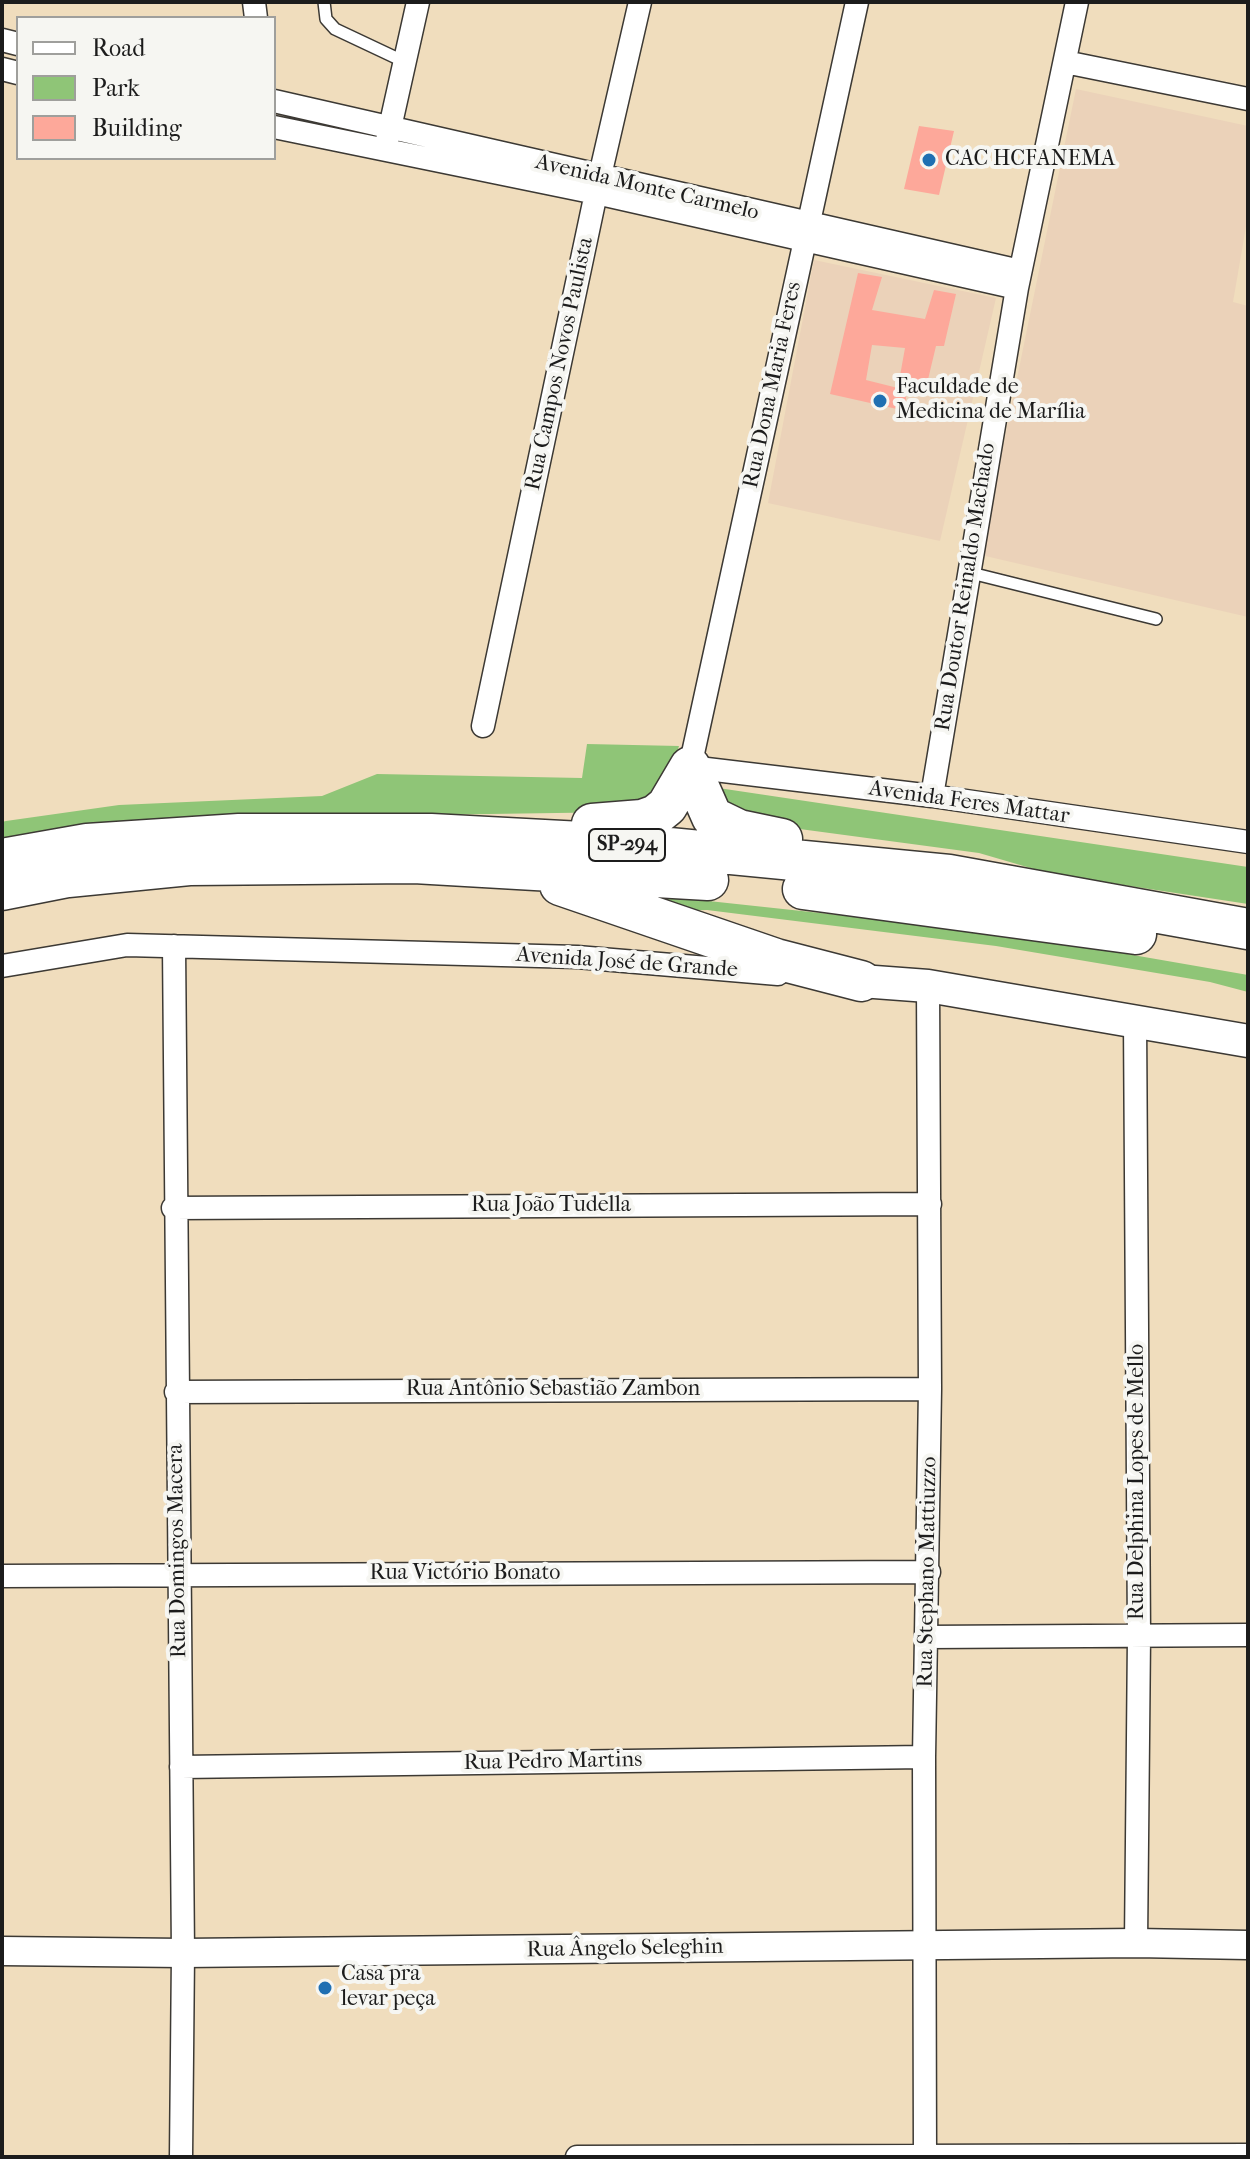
<!DOCTYPE html>
<html>
<head>
<meta charset="utf-8">
<style>
	body { margin:0 }
	#map { position:relative; width:1250px; height:2159px; overflow:hidden; background:#f0ddbd; font-family:"IM FELL French Canon",serif }
	canvas { display:block }
	.frame { position:absolute; inset:0; border:4px solid #1c1c1c; pointer-events:none }
	.legend { position:absolute; left:16px; top:16px; width:260px; height:144px; box-sizing:border-box; background:#f6f6f2; border:2px solid #9f9f9c; margin:0; padding:10px 14px; list-style:none; font-size:24px; color:#1c1c1c }
	.legend li { display:flex; align-items:center; gap:16px; height:40px }
	.legend b { width:40px; border:2px solid #9f9f9c }
</style>
</head>
<body>
<div id="map">
<canvas width="1250" height="2159"></canvas>
<div class="frame"></div>
<ul class="legend">
<li><b style="height:10px;background:#fff"></b>Road</li>
<li><b style="height:22px;background:#8fc577"></b>Park</li>
<li><b style="height:22px;background:#fda89a"></b>Building</li>
</ul>
</div>
<script>
const ctx = document.querySelector('canvas').getContext('2d');
ctx.lineJoin = 'round';
function fill(path, color) {
  ctx.fillStyle = color;
  ctx.fill(path, 'evenodd');
}
function toPath(rows) {
  const path = new Path2D();
  for (const r of rows) {
    path.moveTo(r[0], r[1]);
    for (let i = 2; i < r.length; i += 2) path.lineTo(r[i], r[i + 1]);
  }
  return path;
}
function stroke(path, color, width, dash) {
  ctx.strokeStyle = color;
  ctx.lineWidth = width;
  ctx.lineCap = dash ? 'butt' : 'round';
  ctx.setLineDash(dash || []);
  ctx.stroke(path);
}
function drawText(font, color, halo, rows, align = 'center') {
  ctx.font = font + ' "IM FELL French Canon",serif';
  ctx.lineWidth = 8;
  ctx.setLineDash([]);
  ctx.textBaseline = 'middle';
  ctx.strokeStyle = halo;
  ctx.fillStyle = color;
  for (const [text, x, y, turn = 0] of rows) {
    ctx.save();
    ctx.translate(x, y);
    ctx.rotate((+turn || 0) * Math.PI / 180);
    ctx.textAlign = isNaN(turn) ? turn : align;
    if (halo) ctx.strokeText(text, 0, 0);
    ctx.fillText(text, 0, 0);
    ctx.restore();
  }
}
fill(toPath([
	[1076,89,1248,126,1248,215,1233,302,1248,306,1248,617,981,555],
	[814,260,996,298,940,541,768,503]
]), '#ebd2b9');
fill(toPath([
	[587,744,679,746,665,790,624,812,152,819,82,825,2,838,2,822,6,821,119,805,322,796,377,774,582,778],
	[705,786,1248,867,1248,904,1051,874,979,853,740,821],
	[625,892,1006,933,1248,975,1248,992,1210,982,996,946,707,910,674,911]
]), '#8fc577');
fill(toPath([
	[919,126,954,131,939,195,904,189],
	[858,273,882,277,872,310,925,319,934,290,956,294,944,346,936,346,925,392,898,387,905,348,872,345,866,380,906,390,906,411,830,394]
]), '#fda89a');
const service = toPath([
	[324,2,326,19,335,29,405,62],
	[967,572,1156,619]
]);
const minor = toPath([
	[254,2,256,18],
	[857,2,690,767,932,796,1248,842],
	[2,40,18,44],
	[1065,62,1248,99],
	[2,69,18,73],
	[274,101,1020,271],
	[274,127,596,193,1017,288],
	[387,141,418,2],
	[483,726,596,193,640,2],
	[932,796,1017,288,1077,2],
	[174,946,183,1953,181,2157],
	[2,966,127,945,577,957,778,974],
	[1135,1020,1139,1636,1136,1943],
	[173,1208,930,1204],
	[176,1392,930,1389],
	[2,1576,929,1572],
	[927,1637,1248,1635],
	[181,1767,924,1757],
	[577,2157,1248,2155],
	[925,2157,924,1757,930,1389,928,986]
]);
const tertiary = toPath([
	[2,1951,183,1953,1136,1943,1248,1945]
]);
const secondary = toPath([
	[861,981,928,986,1248,1041]
]);
const motorway = toPath([
	[690,767,712,817,739,830,782,839],
	[592,824,642,820,656,815,667,806,690,767],
	[2,859,87,844,239,834,431,834,638,845,949,875,1248,929],
	[560,885,776,959,861,981],
	[803,889,1136,934],
	[2,890,68,877,189,865,414,863,708,880]
]);
stroke(service, '#3c3934', 14);
stroke(minor, '#3c3934', 25);
stroke(tertiary, '#3c3934', 31);
stroke(secondary, '#3c3934', 35);
stroke(motorway, '#3c3934', 43);
stroke(service, '#fff', 11);
stroke(minor, '#fff', 22);
stroke(tertiary, '#fff', 28);
stroke(secondary, '#fff', 32);
stroke(motorway, '#fff', 40);
for (const [x, y, r, color] of [
	[929,160,8,"#1f6fb2"],
	[880,401,8,"#1f6fb2"],
	[325,1988,8,"#1f6fb2"]
]) {
  const dot = new Path2D();
  dot.arc(x, y, r, 0, 2 * Math.PI);
  ctx.fillStyle = color;
  ctx.fill(dot);
  stroke(dot, '#f6f6f2', 3);
}
for (const [x, y, w] of [
	[627,845,76]
]) {
  const box = new Path2D();
  box.roundRect(x - w / 2, y - 16, w, 32, 6);
  ctx.fillStyle = '#f6f6f2';
  ctx.fill(box);
  stroke(box, '#1c1c1c', 2);
}
drawText('bold 20px', '#1c1c1c', null, [
	["SP-294",627,845]
]);
drawText('22px', '#1c1c1c', '#f6f6f2', [
	["CAC HCFANEMA",945,160],
	["Faculdade de",896,388],
	["Medicina de Marília",896,413],
	["Casa pra",341,1975],
	["levar peça",341,2000]
], 'left');
drawText('22px', '#1c1c1c', '#f6f6f2', [
	["Avenida Monte Carmelo",647,188,13],
	["Rua Campos Novos Paulista",560,364,-78],
	["Rua Dona Maria Feres",773,385,-78],
	["Rua Doutor Reinaldo Machado",966,587,-81],
	["Avenida Feres Mattar",969,803,8],
	["Avenida José de Grande",627,963,4],
	["Rua João Tudella",551,1206],
	["Rua Antônio Sebastião Zambon",553,1390],
	["Rua Delphina Lopes de Mello",1138,1482,-90],
	["Rua Domingos Macera",178,1551,-91],
	["Rua Stephano Mattiuzzo",928,1572,-89],
	["Rua Victório Bonato",465,1574],
	["Rua Pedro Martins",553,1762,-1],
	["Rua Ângelo Seleghin",625,1949,-1]
]);
</script>
</body>
</html>
